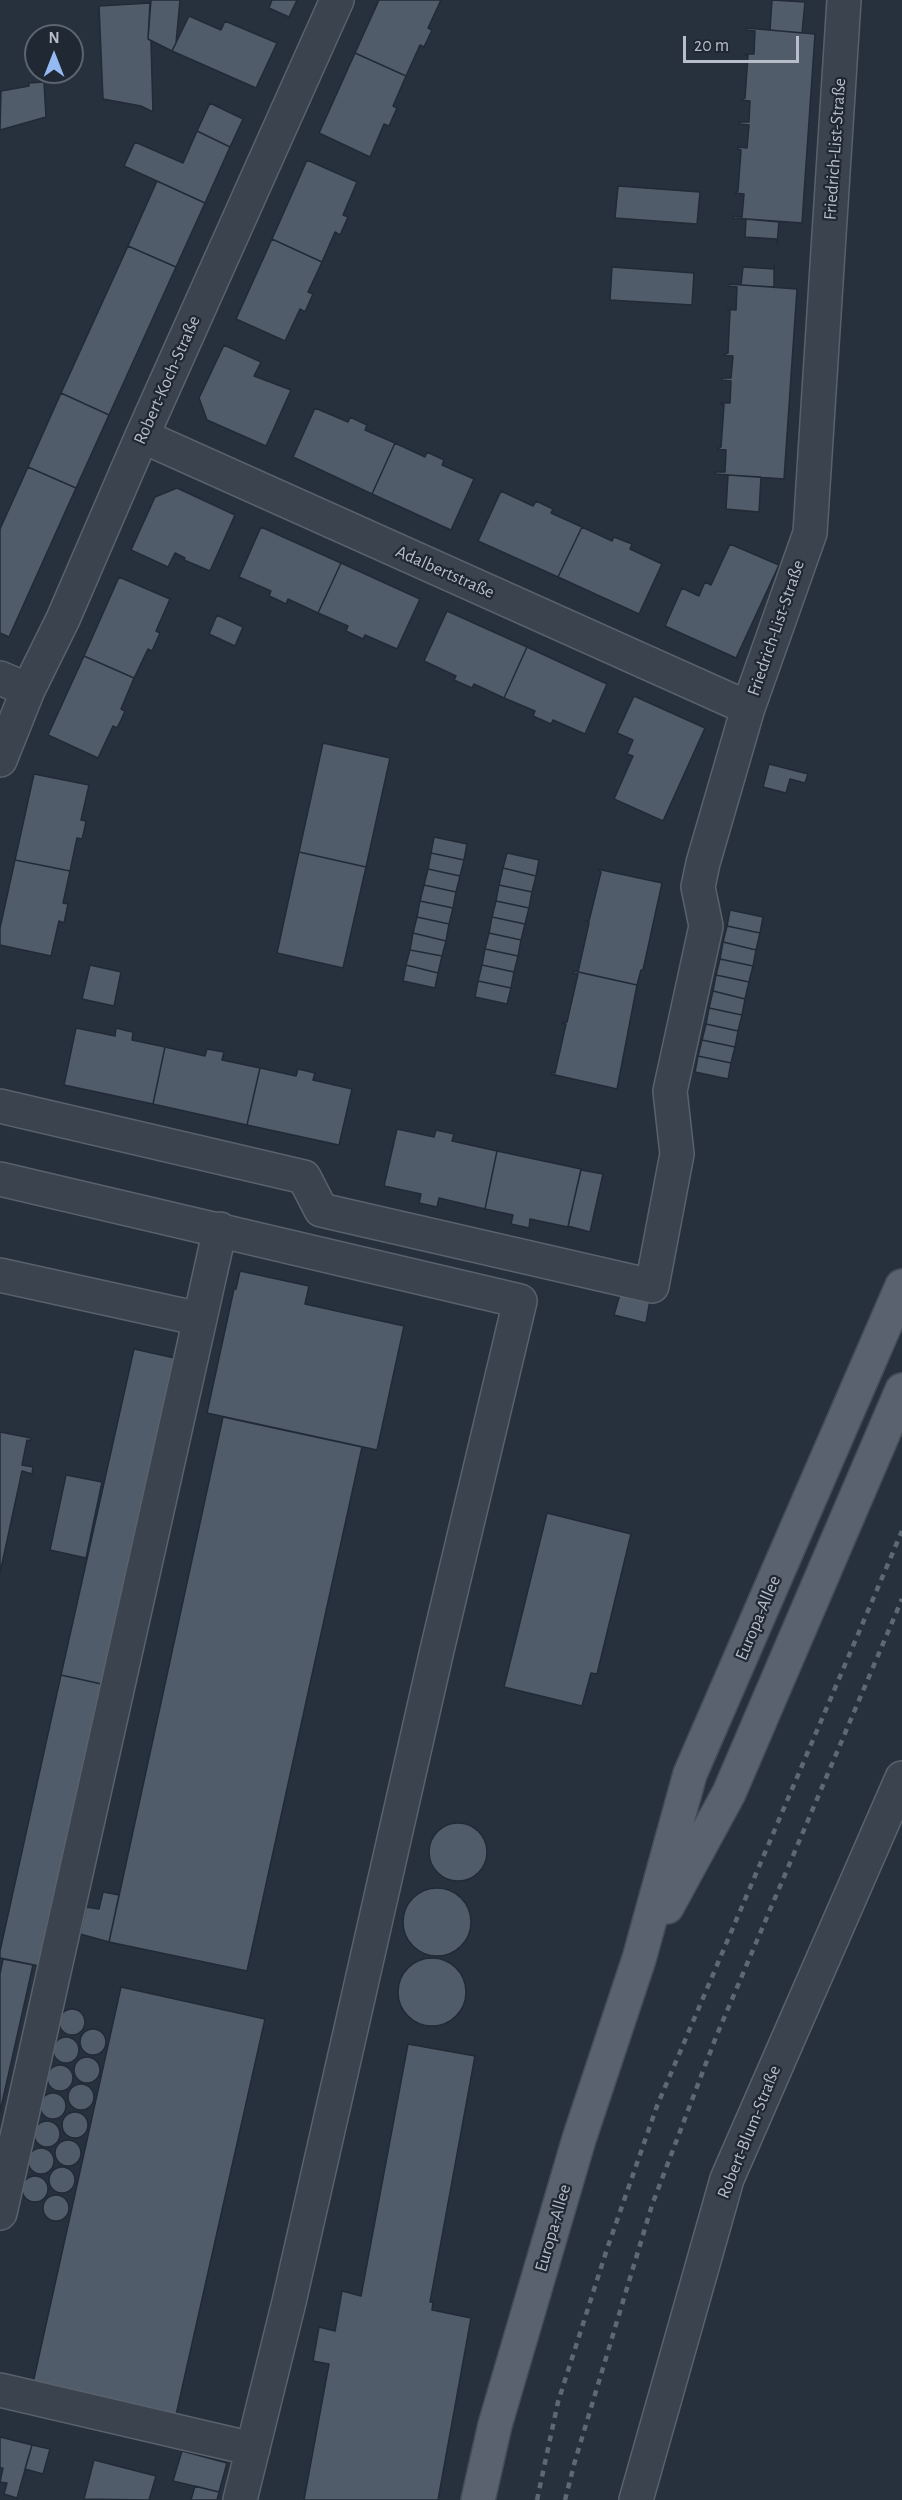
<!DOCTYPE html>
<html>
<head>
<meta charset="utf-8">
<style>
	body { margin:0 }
	#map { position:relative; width:902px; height:2500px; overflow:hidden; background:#27313e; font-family:"Alegreya Sans",sans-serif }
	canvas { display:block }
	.north { position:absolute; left:24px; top:24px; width:60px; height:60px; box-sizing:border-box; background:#202834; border:2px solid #5c6470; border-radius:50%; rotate:0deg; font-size:16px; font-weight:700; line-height:24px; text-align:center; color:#b7bec9 }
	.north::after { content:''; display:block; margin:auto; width:21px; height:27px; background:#94baf1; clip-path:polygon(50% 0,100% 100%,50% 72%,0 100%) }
	.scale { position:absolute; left:683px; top:36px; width:116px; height:27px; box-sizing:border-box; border:3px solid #b7bec9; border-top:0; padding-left:8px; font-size:18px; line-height:21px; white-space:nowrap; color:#b7bec9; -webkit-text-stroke:4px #202834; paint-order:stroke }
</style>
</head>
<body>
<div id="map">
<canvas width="902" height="2500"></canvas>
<div class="north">N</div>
<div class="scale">20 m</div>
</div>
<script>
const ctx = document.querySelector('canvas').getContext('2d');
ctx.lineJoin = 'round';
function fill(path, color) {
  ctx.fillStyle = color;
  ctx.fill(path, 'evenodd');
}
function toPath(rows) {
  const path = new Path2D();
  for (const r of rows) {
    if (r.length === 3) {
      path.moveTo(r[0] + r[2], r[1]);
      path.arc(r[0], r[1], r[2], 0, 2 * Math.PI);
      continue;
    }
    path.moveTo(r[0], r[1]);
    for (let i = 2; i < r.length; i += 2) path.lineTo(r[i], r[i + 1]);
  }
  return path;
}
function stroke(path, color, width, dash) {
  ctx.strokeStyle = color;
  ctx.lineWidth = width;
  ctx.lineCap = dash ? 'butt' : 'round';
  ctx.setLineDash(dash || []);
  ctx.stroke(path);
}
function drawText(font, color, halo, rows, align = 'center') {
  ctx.font = font + ' "Alegreya Sans",sans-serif';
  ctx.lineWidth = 4.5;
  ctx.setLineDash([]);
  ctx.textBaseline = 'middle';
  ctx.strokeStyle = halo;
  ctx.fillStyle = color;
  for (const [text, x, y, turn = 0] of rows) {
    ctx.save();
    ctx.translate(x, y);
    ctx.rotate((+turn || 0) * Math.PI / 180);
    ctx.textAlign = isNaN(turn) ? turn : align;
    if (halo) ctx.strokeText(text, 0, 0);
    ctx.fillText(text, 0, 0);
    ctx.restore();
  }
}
const building = toPath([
	[151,0,180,0,176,43,172,51,148,39,151,0],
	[272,0,297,0,289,17,269,8,272,0],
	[379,0,441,0,428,28,432,30,424,47,420,45,406,76,355,53,379,0],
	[772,0,805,2,802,33,770,30,772,0],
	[150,3,148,39,151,41,153,112,141,106,103,99,99,6,150,3],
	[189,16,221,30,225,21,277,43,256,88,172,51,189,16],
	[746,28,815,34,802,223,733,218,733,216,742,217,744,194,735,193,738,191,741,150,738,149,738,147,747,148,749,125,739,124,740,122,749,122,750,101,741,100,745,98,748,55,744,55,745,54,754,54,755,31,746,30,746,28],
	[355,53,406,76,393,106,397,108,389,126,384,124,370,157,319,133,355,53],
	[44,82,46,117,0,130,1,91,29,86,29,83,44,82],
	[210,103,243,119,230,147,197,131,210,103],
	[197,131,230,147,205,203,124,166,135,142,183,163,197,131],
	[307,160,357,182,343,215,348,217,340,235,335,232,322,262,272,239,307,160],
	[157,181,205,203,176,267,128,246,157,181],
	[618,186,700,192,697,224,615,218,618,186],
	[746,219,779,222,777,244,776,239,745,237,746,219],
	[272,239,322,262,308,292,313,294,305,312,300,309,285,341,236,319,272,239],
	[128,246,176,267,109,415,61,393,128,246],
	[774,264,774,287,741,285,743,267,774,269,774,264],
	[612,267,694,273,692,305,610,300,612,267],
	[729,284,797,289,784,479,715,474,716,472,725,472,726,450,717,449,721,447,724,405,720,403,730,403,731,381,722,380,722,378,731,378,733,356,723,355,728,353,730,311,727,309,736,310,737,287,728,286,729,284],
	[224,345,261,362,254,376,291,390,266,446,207,420,199,398,224,345],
	[61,393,109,415,76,488,28,467,61,393],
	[315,408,348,422,350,417,367,425,365,430,395,443,372,494,293,457,315,408],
	[395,443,425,457,427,452,444,460,442,465,474,479,451,530,372,494,395,443],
	[28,467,76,488,9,637,0,633,0,529,28,467],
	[728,475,761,477,759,512,726,509,728,475],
	[177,488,235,515,210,571,184,560,185,558,175,553,168,567,131,550,155,497,177,488],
	[501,491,533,506,536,501,553,509,551,513,582,527,558,577,478,541,501,491],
	[261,527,341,563,318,613,288,599,286,604,278,600,269,596,271,591,239,577,261,527],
	[582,527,612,541,614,537,632,544,630,549,662,564,639,614,558,577,582,527],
	[730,544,779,565,736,658,665,626,682,588,699,596,705,582,711,585,730,544],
	[341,563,420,599,397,649,365,635,363,639,346,631,348,626,318,613,341,563],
	[119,577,170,599,156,631,160,633,152,651,148,649,134,678,84,656,119,577],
	[447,611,527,647,504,698,474,684,472,688,454,680,456,676,424,661,447,611],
	[217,615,243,627,235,646,209,634,217,615],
	[527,647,607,684,585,734,553,720,551,724,533,716,535,711,504,698,527,647],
	[84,656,134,678,121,709,125,711,121,720,117,728,113,726,98,758,48,735,84,656],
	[634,696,705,728,663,821,614,799,633,756,627,754,633,740,617,733,634,696],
	[323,743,390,758,366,867,299,852,323,743],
	[769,764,808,774,805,783,790,779,786,793,763,787,769,764],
	[34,774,89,785,81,820,86,821,84,831,82,839,77,838,70,871,15,860,34,774],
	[434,837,467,844,464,860,431,853,434,837],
	[299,852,366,867,343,968,277,953,299,852],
	[431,853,464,860,460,876,428,869,431,853],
	[507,853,539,860,536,876,503,868,507,853],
	[15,860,70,871,63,903,68,904,64,923,59,921,51,956,0,945,0,928,15,860],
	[503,868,536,876,532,892,499,885,503,868],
	[428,869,460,876,456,892,424,885,428,869],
	[597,869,662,883,643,970,641,970,637,985,578,972,589,923,585,921,589,921,601,872,597,869],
	[424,885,456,892,453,908,420,901,424,885],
	[499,885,532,892,529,908,496,901,499,885],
	[420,901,453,908,449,924,417,917,420,901],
	[496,901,529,908,525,924,492,917,496,901],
	[730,910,763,917,760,933,727,926,730,910],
	[417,917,449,924,446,941,413,933,417,917],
	[492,917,525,924,521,940,489,933,492,917],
	[727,926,760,933,756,950,723,942,727,926],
	[413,933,446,941,442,956,410,950,413,933],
	[489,933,521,940,518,956,485,949,489,933],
	[723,942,756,950,753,966,720,959,723,942],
	[485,949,518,956,514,972,482,965,485,949],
	[410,950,442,956,438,973,406,965,410,950],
	[720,959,753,966,749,982,716,975,720,959],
	[90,965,121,972,114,1006,82,999,90,965],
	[406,965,438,973,435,988,403,981,406,965],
	[482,965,514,972,511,988,478,981,482,965],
	[574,971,637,985,617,1089,551,1074,551,1072,555,1073,566,1024,562,1023,567,1022,578,974,573,973,574,971],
	[716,975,749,982,745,999,713,991,716,975],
	[478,981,511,988,507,1004,475,997,478,981],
	[713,991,745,999,742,1015,709,1008,713,991],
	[709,1008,742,1015,738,1031,706,1024,709,1008],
	[706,1024,738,1031,735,1047,702,1040,706,1024],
	[76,1028,115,1036,116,1028,128,1031,133,1032,132,1040,165,1047,153,1104,64,1085,76,1028],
	[702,1040,735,1047,731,1063,698,1056,702,1040],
	[165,1047,205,1056,207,1049,224,1052,222,1060,260,1068,247,1125,153,1104,165,1047],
	[698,1056,731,1063,728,1079,695,1072,698,1056],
	[260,1068,296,1076,298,1069,315,1073,313,1080,352,1089,339,1145,247,1125,260,1068],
	[397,1129,434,1137,436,1130,454,1134,452,1141,497,1151,485,1209,439,1198,437,1207,419,1203,421,1194,384,1186,397,1129],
	[497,1151,581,1169,568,1227,530,1219,529,1228,511,1224,513,1215,485,1209,497,1151],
	[581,1170,603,1174,590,1232,568,1226,581,1170],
	[240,1271,309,1286,305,1304,404,1326,377,1450,207,1413,234,1289,236,1289,240,1271],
	[620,1294,650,1300,646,1323,614,1315,620,1294],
	[134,1349,179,1359,106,1685,61,1675,134,1349],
	[223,1417,362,1447,247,1971,109,1942,223,1417],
	[0,1432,31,1438,30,1441,27,1440,22,1465,33,1467,32,1474,22,1471,0,1573,0,1432],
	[66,1475,102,1482,86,1558,50,1550,66,1475],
	[547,1513,631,1534,597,1674,591,1673,582,1706,504,1687,547,1513],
	[61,1675,106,1685,44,1967,0,1958,0,1951,61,1675],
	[458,1852,29],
	[437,1922,34],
	[103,1892,119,1895,109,1942,80,1934,86,1907,99,1909,103,1892],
	[432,1992,34],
	[3,1959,33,1965,0,2112,0,1974,3,1959],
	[121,1987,265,2019,176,2415,33,2383,121,1987],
	[72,2022,13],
	[93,2042,13],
	[66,2050,13],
	[408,2044,475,2056,430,2302,433,2302,432,2310,471,2318,438,2500,304,2500,329,2364,313,2361,319,2327,335,2331,342,2291,361,2296,408,2044],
	[87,2070,13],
	[60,2078,13],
	[81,2097,13],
	[53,2106,13],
	[75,2125,13],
	[47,2134,13],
	[68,2153,13],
	[41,2161,13],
	[62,2180,13],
	[35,2189,13],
	[56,2208,13],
	[0,2437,32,2445,17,2498,4,2494,7,2483,0,2482,3,2468,0,2468,0,2437],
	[32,2445,50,2449,43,2474,25,2469,32,2445],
	[182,2451,227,2463,219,2492,173,2481,182,2451],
	[94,2460,156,2476,149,2500,84,2499,94,2460],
	[195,2486,219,2492,217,2500,191,2500,195,2486]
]);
fill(building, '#505c69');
stroke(building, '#222a36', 1.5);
const minor = toPath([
	[142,436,748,708],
	[0,678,28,690],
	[0,760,28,690,63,619,142,436,337,0],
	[0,1106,304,1177,321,1210,652,1286,677,1154,670,1091,706,926,698,887,703,863,748,708,810,533,844,0],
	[0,1179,520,1301,437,1650,289,2302,240,2500],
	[0,1275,200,1319],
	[0,2213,220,1229],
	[0,2390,253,2449],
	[636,2500,727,2179,902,1778]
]);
const major = toPath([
	[667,1907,729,1793,902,1390],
	[478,2500,495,2425,579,2139,639,1959,690,1774,902,1286]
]);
stroke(minor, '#59616c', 36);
stroke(major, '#444c58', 36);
stroke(minor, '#3b434e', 33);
stroke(major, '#59626e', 33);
stroke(toPath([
	[537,2500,558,2402,607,2249,657,2106,902,1531],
	[565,2500,575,2461,652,2205,716,2037,902,1599]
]), '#5d6875', 4.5, [6, 6]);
drawText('18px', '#b7bec9', '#202834', [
	["Friedrich-List-Straße",835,149,-86],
	["Robert-Koch-Straße",167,380,-66],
	["Adalbertstraße",445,572,24],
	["Friedrich-List-Straße",776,628,-71],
	["Europa-Allee",758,1618,-67],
	["Robert-Blum-Straße",749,2132,-68],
	["Europa-Allee",553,2228,-74]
]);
</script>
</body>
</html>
